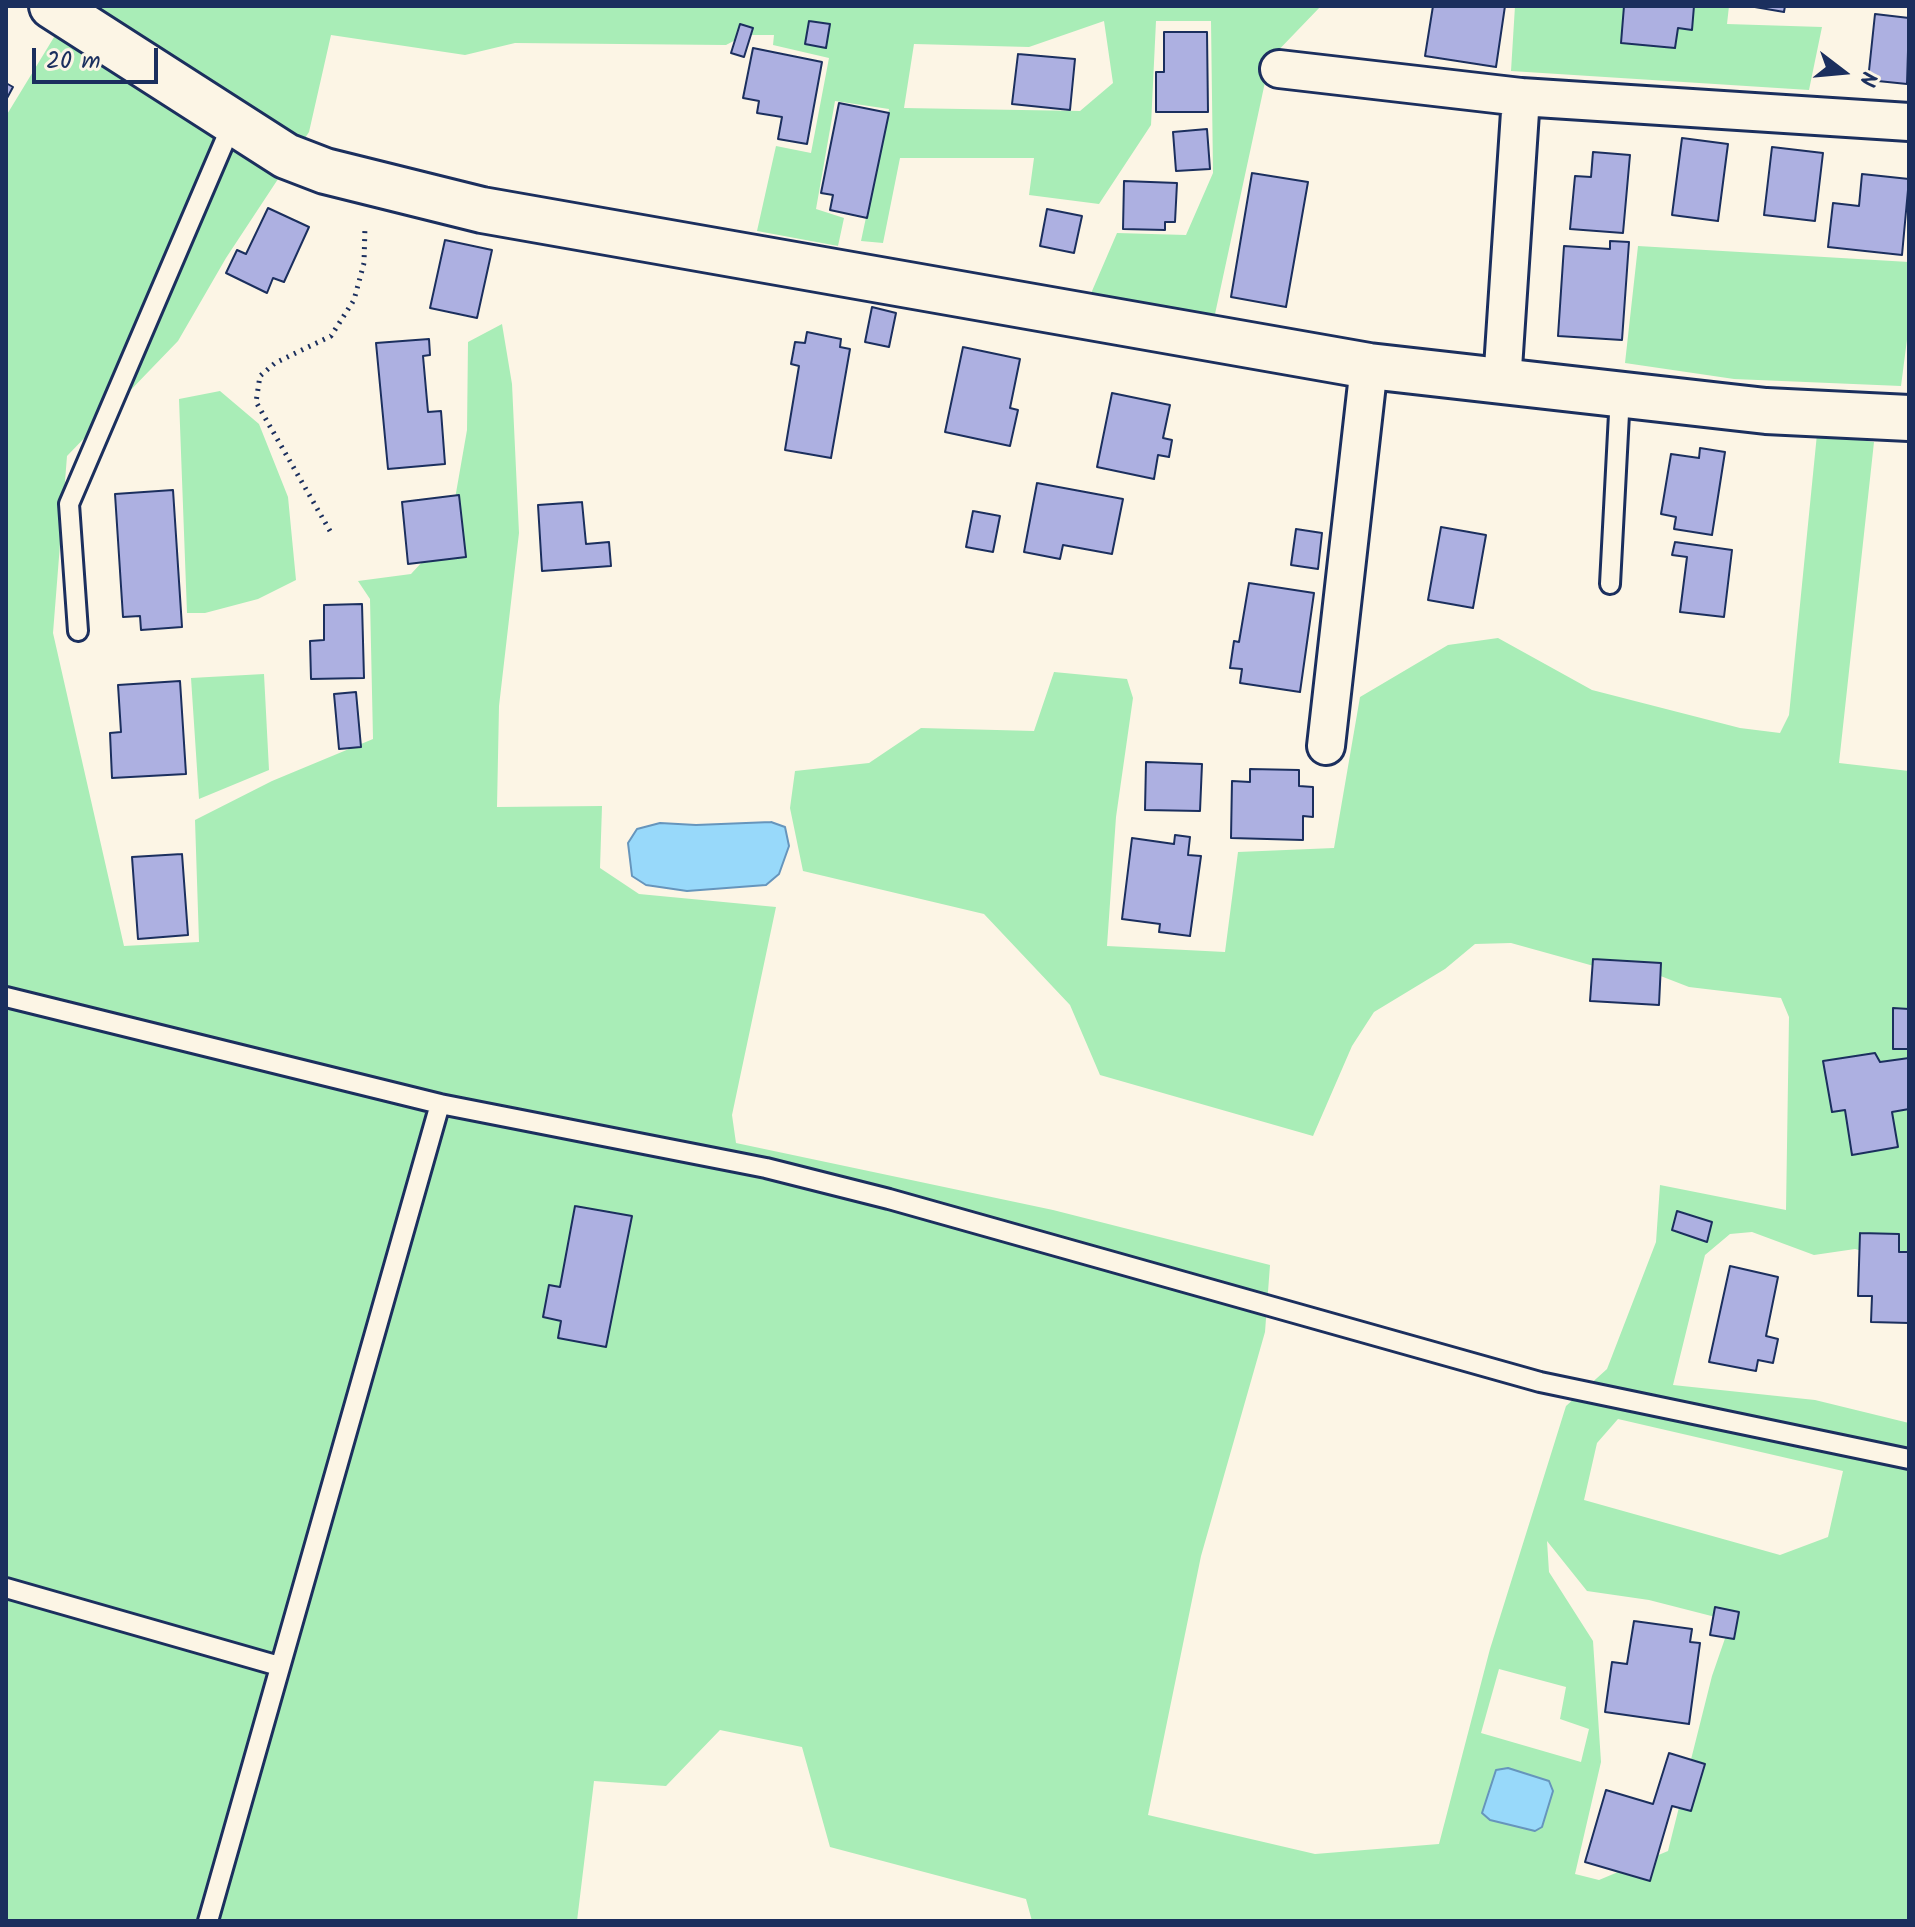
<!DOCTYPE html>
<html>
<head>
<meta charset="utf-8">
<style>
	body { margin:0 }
	#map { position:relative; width:1915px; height:1927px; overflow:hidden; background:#fcf5e5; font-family:Kalam,sans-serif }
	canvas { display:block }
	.frame { position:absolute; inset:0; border:8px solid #1b2f5e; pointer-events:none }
	.north { position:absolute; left:1803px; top:32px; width:80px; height:80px; -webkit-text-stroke:6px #fcf5e5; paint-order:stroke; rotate:106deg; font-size:22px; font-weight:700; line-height:32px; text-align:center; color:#1b2f5e }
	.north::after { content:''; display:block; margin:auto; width:28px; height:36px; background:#1b2f5e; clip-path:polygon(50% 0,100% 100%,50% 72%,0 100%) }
	.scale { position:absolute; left:32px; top:48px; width:126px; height:36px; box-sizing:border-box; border:4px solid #1b2f5e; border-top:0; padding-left:10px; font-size:24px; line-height:28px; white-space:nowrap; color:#1b2f5e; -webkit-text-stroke:6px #fcf5e5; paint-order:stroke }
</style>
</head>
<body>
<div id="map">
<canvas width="1915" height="1927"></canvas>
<div class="frame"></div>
<div class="north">N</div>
<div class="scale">20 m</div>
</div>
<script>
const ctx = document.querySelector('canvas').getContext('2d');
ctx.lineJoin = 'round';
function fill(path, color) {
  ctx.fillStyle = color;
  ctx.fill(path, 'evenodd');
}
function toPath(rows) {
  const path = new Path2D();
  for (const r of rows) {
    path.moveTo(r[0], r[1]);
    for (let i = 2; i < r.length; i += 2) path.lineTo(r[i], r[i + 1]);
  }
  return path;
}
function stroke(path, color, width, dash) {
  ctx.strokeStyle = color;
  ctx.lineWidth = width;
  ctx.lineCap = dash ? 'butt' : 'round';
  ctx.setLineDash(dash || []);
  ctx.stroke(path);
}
fill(toPath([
	[73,6,1321,6,1270,59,1215,314,1089,298,1117,233,1186,235,1213,173,1211,21,1156,21,1151,125,1099,204,1029,195,1034,158,900,158,883,243,861,241,889,109,835,101,816,209,844,218,838,246,757,231,776,146,811,153,829,58,773,45,774,35,745,35,726,45,515,43,465,55,331,35,309,132,226,258,178,341,67,456,53,633,124,946,199,942,195,820,272,781,373,739,370,599,358,581,411,574,449,533,467,430,468,342,502,324,512,384,519,533,499,706,497,807,602,806,600,868,639,894,776,907,732,1115,736,1143,1053,1210,1270,1265,1265,1332,1201,1556,1148,1815,1315,1854,1439,1844,1490,1649,1566,1406,1607,1369,1656,1242,1660,1185,1786,1210,1789,1017,1781,998,1689,987,1658,975,1601,968,1511,943,1475,944,1445,969,1374,1012,1352,1046,1313,1136,1100,1075,1070,1005,984,914,803,871,790,808,795,771,869,763,921,728,1034,731,1054,672,1127,679,1133,698,1116,817,1107,946,1225,952,1238,852,1334,848,1360,697,1448,645,1498,638,1592,690,1740,728,1780,733,1789,715,1817,434,1874,442,1839,763,1909,771,1909,1264,1855,1249,1814,1255,1752,1232,1730,1234,1705,1255,1673,1385,1815,1400,1909,1423,1909,1921,1032,1921,1026,1899,830,1847,802,1747,720,1730,666,1786,594,1781,577,1921,6,1921,6,116],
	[1104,21,1113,83,1080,111,904,108,914,44,1029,47],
	[1618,1419,1843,1471,1828,1537,1780,1555,1584,1500,1597,1443],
	[1547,1541,1587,1591,1649,1600,1731,1621,1712,1676,1668,1851,1599,1880,1575,1874,1601,1762,1593,1641,1549,1572],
	[1499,1669,1566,1687,1560,1719,1589,1729,1581,1762,1481,1733],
	[1515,6,1729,6,1727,24,1822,27,1809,90,1511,71],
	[1638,246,1909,262,1909,324,1901,386,1734,379,1625,363],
	[220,391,259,424,288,497,296,580,258,599,205,613,187,613,179,399],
	[264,674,269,770,199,799,191,678]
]), '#a9edb7');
const water = toPath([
	[771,822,785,827,789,846,779,874,766,885,687,891,646,885,632,876,628,843,637,829,660,823,696,825,771,822],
	[1508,1768,1549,1781,1553,1791,1542,1827,1535,1831,1490,1820,1482,1813,1496,1770,1508,1768]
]);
fill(water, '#98d9fa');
stroke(water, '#6695bc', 2);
const building = toPath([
	[1433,6,1505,6,1496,67,1425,56,1433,6],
	[1624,6,1694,6,1692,30,1678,28,1675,48,1621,43,1624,6],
	[1749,6,1785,6,1784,12,1749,6],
	[1875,14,1909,18,1907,84,1868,80,1875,14],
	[809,21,830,24,826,48,805,44,809,21],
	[740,24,753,28,744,57,731,53,740,24],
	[1164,32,1207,32,1208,112,1156,112,1156,72,1164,72,1164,32],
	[753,48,822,62,807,144,778,139,782,117,757,113,759,101,743,98,753,48],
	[1018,54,1075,59,1070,110,1012,104,1018,54],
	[6,83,13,87,6,100,6,83],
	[839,103,889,113,867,218,830,210,833,195,821,193,839,103],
	[1207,129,1210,169,1176,171,1173,132,1207,129],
	[1682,138,1728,144,1718,221,1672,215,1682,138],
	[1772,147,1823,153,1815,221,1764,215,1772,147],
	[1593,152,1630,155,1623,233,1570,229,1575,176,1591,177,1593,152],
	[1252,173,1308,182,1286,307,1231,297,1252,173],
	[1862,174,1909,179,1902,255,1828,247,1833,203,1859,206,1862,174],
	[1124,181,1177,183,1175,222,1165,222,1165,230,1123,229,1124,181],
	[268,208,309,227,284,282,273,278,267,293,226,273,237,250,246,254,268,208],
	[1047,209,1082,216,1074,253,1040,246,1047,209],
	[445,240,492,250,477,318,430,308,445,240],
	[1610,241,1629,242,1622,340,1558,336,1564,246,1610,249,1610,241],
	[872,307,896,313,889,347,865,342,872,307],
	[807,332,841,339,840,347,850,349,831,458,785,450,799,366,791,364,795,342,805,343,807,332],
	[429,339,430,355,423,356,428,412,441,411,445,464,388,469,376,343,429,339],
	[963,347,1020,359,1010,408,1018,410,1010,446,945,432,963,347],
	[1112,393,1170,405,1163,438,1172,440,1169,457,1158,455,1154,479,1097,467,1112,393],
	[1700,448,1725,452,1712,535,1674,529,1676,517,1661,514,1671,454,1699,458,1700,448],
	[1037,483,1123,499,1112,554,1063,545,1060,559,1024,552,1037,483],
	[173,490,182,627,141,630,140,616,123,617,115,494,173,490],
	[459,495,466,557,408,564,402,502,459,495],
	[582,502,586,544,609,542,611,566,542,571,538,505,582,502],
	[973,511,1000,516,993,552,966,547,973,511],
	[1441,527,1486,535,1473,608,1428,600,1441,527],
	[1296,529,1322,533,1318,569,1291,565,1296,529],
	[1675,542,1732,550,1724,617,1680,612,1687,557,1672,555,1675,542],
	[1249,583,1314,593,1300,692,1240,683,1242,669,1230,668,1234,641,1239,642,1249,583],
	[362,604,364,678,311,679,310,641,324,640,324,605,362,604],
	[180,681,186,774,112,778,110,733,121,732,118,685,180,681],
	[356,692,361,747,339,749,334,694,356,692],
	[1146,762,1202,764,1200,811,1145,810,1146,762],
	[1250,769,1299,770,1299,786,1313,787,1313,817,1303,816,1303,840,1231,838,1232,781,1250,782,1250,769],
	[1175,835,1190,837,1188,855,1201,856,1190,936,1159,932,1160,924,1122,919,1132,838,1174,844,1175,835],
	[182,854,188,935,138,939,132,857,182,854],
	[1593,959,1661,963,1659,1005,1590,1001,1593,959],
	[1893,1008,1909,1009,1909,1049,1893,1049,1893,1008],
	[1875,1053,1880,1062,1909,1058,1909,1109,1892,1112,1898,1147,1852,1155,1845,1110,1832,1112,1823,1061,1875,1053],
	[575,1206,632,1216,606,1347,558,1338,561,1321,543,1317,549,1285,560,1287,575,1206],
	[1677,1211,1712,1222,1707,1242,1672,1230,1677,1211],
	[1860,1233,1899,1234,1899,1252,1909,1252,1909,1323,1871,1322,1872,1296,1858,1296,1860,1233],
	[1730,1266,1778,1277,1766,1336,1778,1339,1773,1363,1758,1360,1756,1371,1709,1362,1730,1266],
	[1715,1607,1739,1612,1734,1639,1710,1635,1715,1607],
	[1634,1621,1692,1629,1690,1642,1700,1643,1689,1724,1605,1712,1612,1662,1627,1664,1634,1621],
	[1669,1753,1705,1764,1691,1811,1672,1806,1650,1881,1585,1862,1606,1790,1653,1804,1669,1753]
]);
fill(building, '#adb0e1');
stroke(building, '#1b2f5e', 2);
const service = toPath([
	[1610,584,1620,395],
	[78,631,69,504,232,124],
	[6,997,440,1104,766,1168,889,1199,1540,1382,1909,1459],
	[6,1588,279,1666],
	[208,1921,440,1104]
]);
const minor = toPath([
	[1279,69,1521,97],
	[1502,383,1521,97,1909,122],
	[1326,746,1369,366]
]);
const tertiary = toPath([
	[52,6,286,156,325,171,482,210,1369,366,1766,411,1909,418]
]);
stroke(service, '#1b2f5e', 24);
stroke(minor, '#1b2f5e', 42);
stroke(tertiary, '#1b2f5e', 50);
stroke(toPath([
	[330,531,256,402,260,376,275,363,331,336,354,300,364,263,365,226]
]), '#1b2f5e', 5, [2, 6]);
stroke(service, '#fcf5e5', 18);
stroke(minor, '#fcf5e5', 36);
stroke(tertiary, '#fcf5e5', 44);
</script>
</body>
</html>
